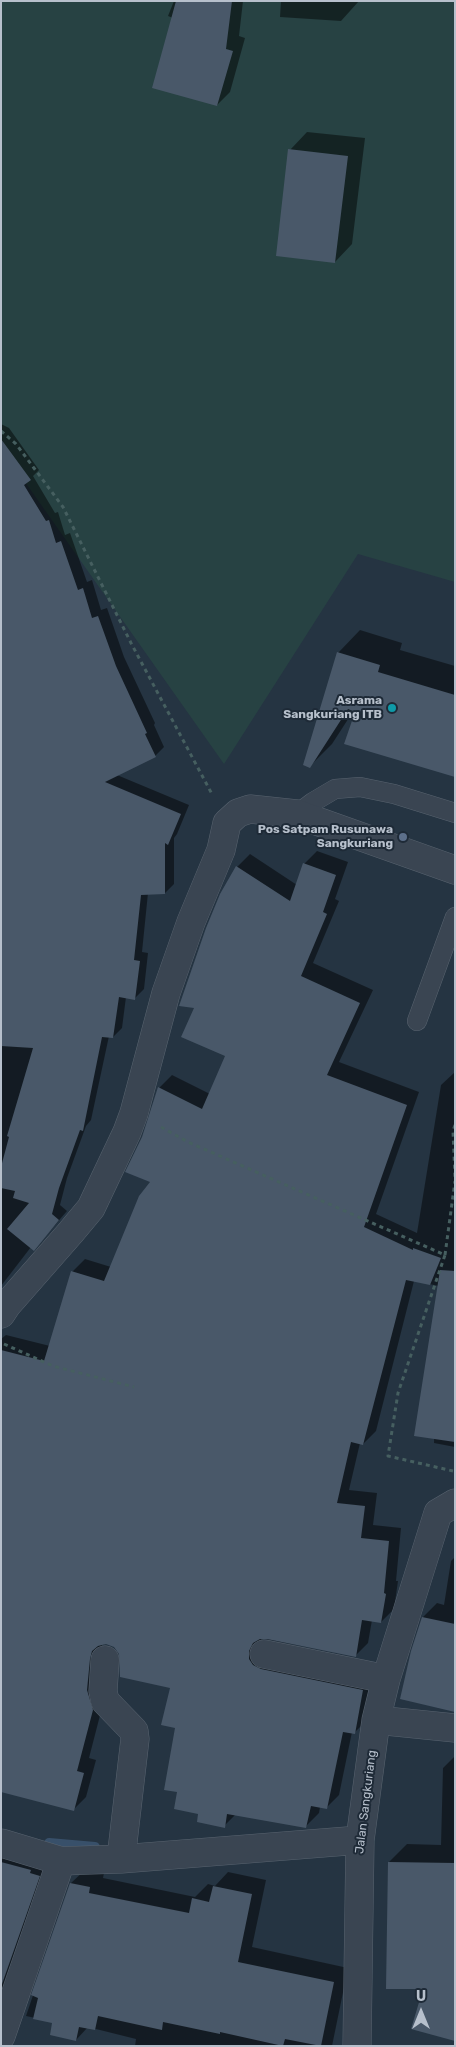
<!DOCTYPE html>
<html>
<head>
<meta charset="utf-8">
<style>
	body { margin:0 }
	#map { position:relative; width:456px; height:2047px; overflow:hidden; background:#253442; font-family:Rubik,sans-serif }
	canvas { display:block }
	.frame { position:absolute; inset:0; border:2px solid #b7c0cc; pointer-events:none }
	.north { position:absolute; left:396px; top:1987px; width:50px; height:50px; -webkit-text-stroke:4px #1e2a37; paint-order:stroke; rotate:0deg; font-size:14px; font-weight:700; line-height:20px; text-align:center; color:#b7c0cc }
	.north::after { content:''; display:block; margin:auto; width:18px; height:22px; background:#b7c0cc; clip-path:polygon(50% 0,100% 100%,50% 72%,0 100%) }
</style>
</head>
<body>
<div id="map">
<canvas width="456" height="2047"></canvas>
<div class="frame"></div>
<div class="north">U</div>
</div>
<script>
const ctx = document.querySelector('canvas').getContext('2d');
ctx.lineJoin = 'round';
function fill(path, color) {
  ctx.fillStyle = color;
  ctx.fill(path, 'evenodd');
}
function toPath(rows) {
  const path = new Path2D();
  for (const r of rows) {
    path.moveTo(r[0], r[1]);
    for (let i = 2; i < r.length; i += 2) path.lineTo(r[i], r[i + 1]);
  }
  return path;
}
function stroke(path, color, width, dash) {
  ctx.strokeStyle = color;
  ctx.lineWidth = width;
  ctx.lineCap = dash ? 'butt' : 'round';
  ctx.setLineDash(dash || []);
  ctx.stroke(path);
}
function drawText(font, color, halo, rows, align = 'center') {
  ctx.font = font + ' Rubik,sans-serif';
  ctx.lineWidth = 4;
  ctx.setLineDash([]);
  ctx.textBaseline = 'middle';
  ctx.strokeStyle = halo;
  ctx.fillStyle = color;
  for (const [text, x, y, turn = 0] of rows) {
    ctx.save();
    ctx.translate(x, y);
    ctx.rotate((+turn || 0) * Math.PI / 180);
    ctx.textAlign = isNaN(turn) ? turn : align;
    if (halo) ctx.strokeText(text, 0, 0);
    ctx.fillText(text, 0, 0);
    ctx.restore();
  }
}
fill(toPath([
	[3,1,455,1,455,582,358,554,224,764,1,448,1,3]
]), '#274243');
fill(toPath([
	[174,1,243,1,239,36,245,38,230,92,217,105,173,18,168,16],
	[281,1,359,1,341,21,280,17],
	[307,132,365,138,352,244,335,262,290,150],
	[1,424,9,428,39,470,33,476,55,513,58,512,65,535,70,533,87,582,92,580,101,610,107,608,124,657,155,723,154,725,164,747,155,756,117,775,189,805,177,834,174,838,174,884,165,893,148,893,142,952,148,953,144,989,135,998,126,997,122,1028,113,1037,109,1036,91,1120,86,1126,67,1178,60,1205,67,1211,42,1240,31,1247,1,1286],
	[360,630,402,643,400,650,455,666,455,776,354,710,332,744,310,766,338,653],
	[317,851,348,862,335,899,339,901,313,963,373,990,339,1062,419,1092,376,1214,417,1233,441,1085,455,1072,455,1447,434,1443,439,1286,414,1281,376,1431,363,1444,360,1443,349,1490,377,1493,373,1525,401,1528,396,1581,398,1581,394,1609,381,1622,372,1620,368,1643,355,1656,261,1638,262,1646,375,1678,367,1720,354,1733,352,1732,339,1795,326,1808,320,1807,319,1813,306,1826,236,1814,224,1826,200,1813,178,1791,176,1728,171,1687,120,1653,115,1646,107,1643,102,1645,100,1677,105,1696,89,1758,96,1760,86,1797,73,1810,1,1419,1,1339,6,1335,50,1346,72,1272,85,1259,111,1267,152,1181,143,1138,159,1088,172,1075,210,1094,227,1055,195,1007,237,867,250,854,297,885,304,864],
	[455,1557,455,1707,423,1617,437,1603,444,1605,451,1561],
	[455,1756,455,2040,424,1988,389,1862,407,1844,441,1845,443,1768],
	[1,1844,53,1861,1,2008],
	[86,1869,104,1873,103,1878,195,1897,208,1884,215,1886,228,1872,266,1880,252,1947,348,1968,332,2046,135,2046,136,2039,88,2027,76,2040,54,2022,26,2016,71,1883]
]), '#0007');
stroke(toPath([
	[49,1843,95,1847]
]), '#38506a', 10);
fill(toPath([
	[176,1,232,1,226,49,233,51,217,106,152,88],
	[288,149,348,156,335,263,276,256],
	[1,439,31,480,24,485,46,521,49,520,56,543,61,541,78,590,83,588,92,618,98,616,116,666,147,733,145,734,156,757,105,782,181,814,168,845,165,843,165,894,141,895,134,960,140,961,135,1000,119,997,113,1038,102,1037,83,1131,80,1130,59,1188,52,1214,59,1220,34,1251,7,1229,29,1203,13,1198,15,1191,1,1188,1,1167,9,1137,7,1136,33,1048,1,1046],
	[337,652,380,665,378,672,455,695,455,777,344,744,355,712,348,709,310,768,303,765],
	[303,863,336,875,323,912,327,914,301,976,360,1003,327,1075,407,1105,364,1227,413,1250,413,1248,441,1258,430,1285,406,1280,363,1445,351,1442,337,1503,365,1506,361,1538,389,1541,384,1593,386,1594,381,1623,362,1620,356,1657,267,1639,260,1639,253,1643,249,1651,249,1659,253,1665,261,1669,363,1690,355,1734,343,1732,327,1809,311,1806,306,1828,227,1814,225,1828,197,1822,198,1814,174,1809,177,1792,164,1790,175,1728,161,1725,170,1688,120,1677,119,1654,114,1647,106,1644,98,1646,92,1651,90,1659,87,1690,93,1710,77,1771,84,1773,74,1811,1,1792,1,1350,44,1361,71,1271,104,1281,139,1196,150,1182,125,1172,142,1137,158,1087,202,1109,225,1056,181,1037,194,1008,179,1006,206,928,220,894,236,866,290,901],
	[440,1270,455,1271,455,1442,414,1436],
	[422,1617,455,1624,455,1712,400,1699,411,1651],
	[1,1862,31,1870,30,1873,40,1876,2,1984],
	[388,1862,455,1863,455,2041,411,2029,423,1989,386,1989],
	[70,1883,90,1887,89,1893,189,1913,192,1898,209,1902,213,1886,252,1894,238,1962,334,1982,321,2046,285,2039,283,2046,220,2032,220,2034,163,2022,162,2030,98,2016,95,2030,79,2027,76,2041,50,2035,52,2023,33,2019,38,1998,31,1995]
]), '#495869');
const service = toPath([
	[297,814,313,802,335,789,360,787,394,794,455,813],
	[417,1021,455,917]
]);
const minor = toPath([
	[1,1314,7,1305,71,1232,91,1208,127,1132,134,1113,166,993,191,922,221,850,227,823,238,813,250,809,297,814,455,870],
	[264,1654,386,1679],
	[105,1660,103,1691,105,1701,134,1731,135,1739,121,1859],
	[376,1720,455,1728],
	[1,1843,61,1861,121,1859,360,1840],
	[1,2036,61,1861],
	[357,2046,360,1840,376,1720,386,1679,438,1513,455,1503]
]);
stroke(service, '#58636f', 20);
stroke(minor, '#58636f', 29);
stroke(toPath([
	[1,431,16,444,63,507,131,643,213,796],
	[455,1125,453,1131,455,1178],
	[161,1127,188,1142,445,1255,398,1393,388,1456,453,1471],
	[445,1255,455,1181],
	[4,1344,53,1366,134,1387]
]), '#465f60', 3, [4, 4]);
stroke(service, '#3a4552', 19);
stroke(minor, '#3a4552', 28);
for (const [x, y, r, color] of [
	[392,708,5,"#0f9aa8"],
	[403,837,5,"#5c6f8a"]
]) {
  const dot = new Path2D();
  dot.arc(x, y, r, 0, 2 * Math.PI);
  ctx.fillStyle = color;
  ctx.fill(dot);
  stroke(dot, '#1e2a37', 2);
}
drawText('bold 12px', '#b7c0cc', '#1e2a37', [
	["Asrama",382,701],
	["Sangkuriang ITB",382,715],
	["Pos Satpam Rusunawa",393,830],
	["Sangkuriang",393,844]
], 'right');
drawText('12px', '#b7c0cc', '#1e2a37', [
	["Jalan Sangkuriang",366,1802,-83]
]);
</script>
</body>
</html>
